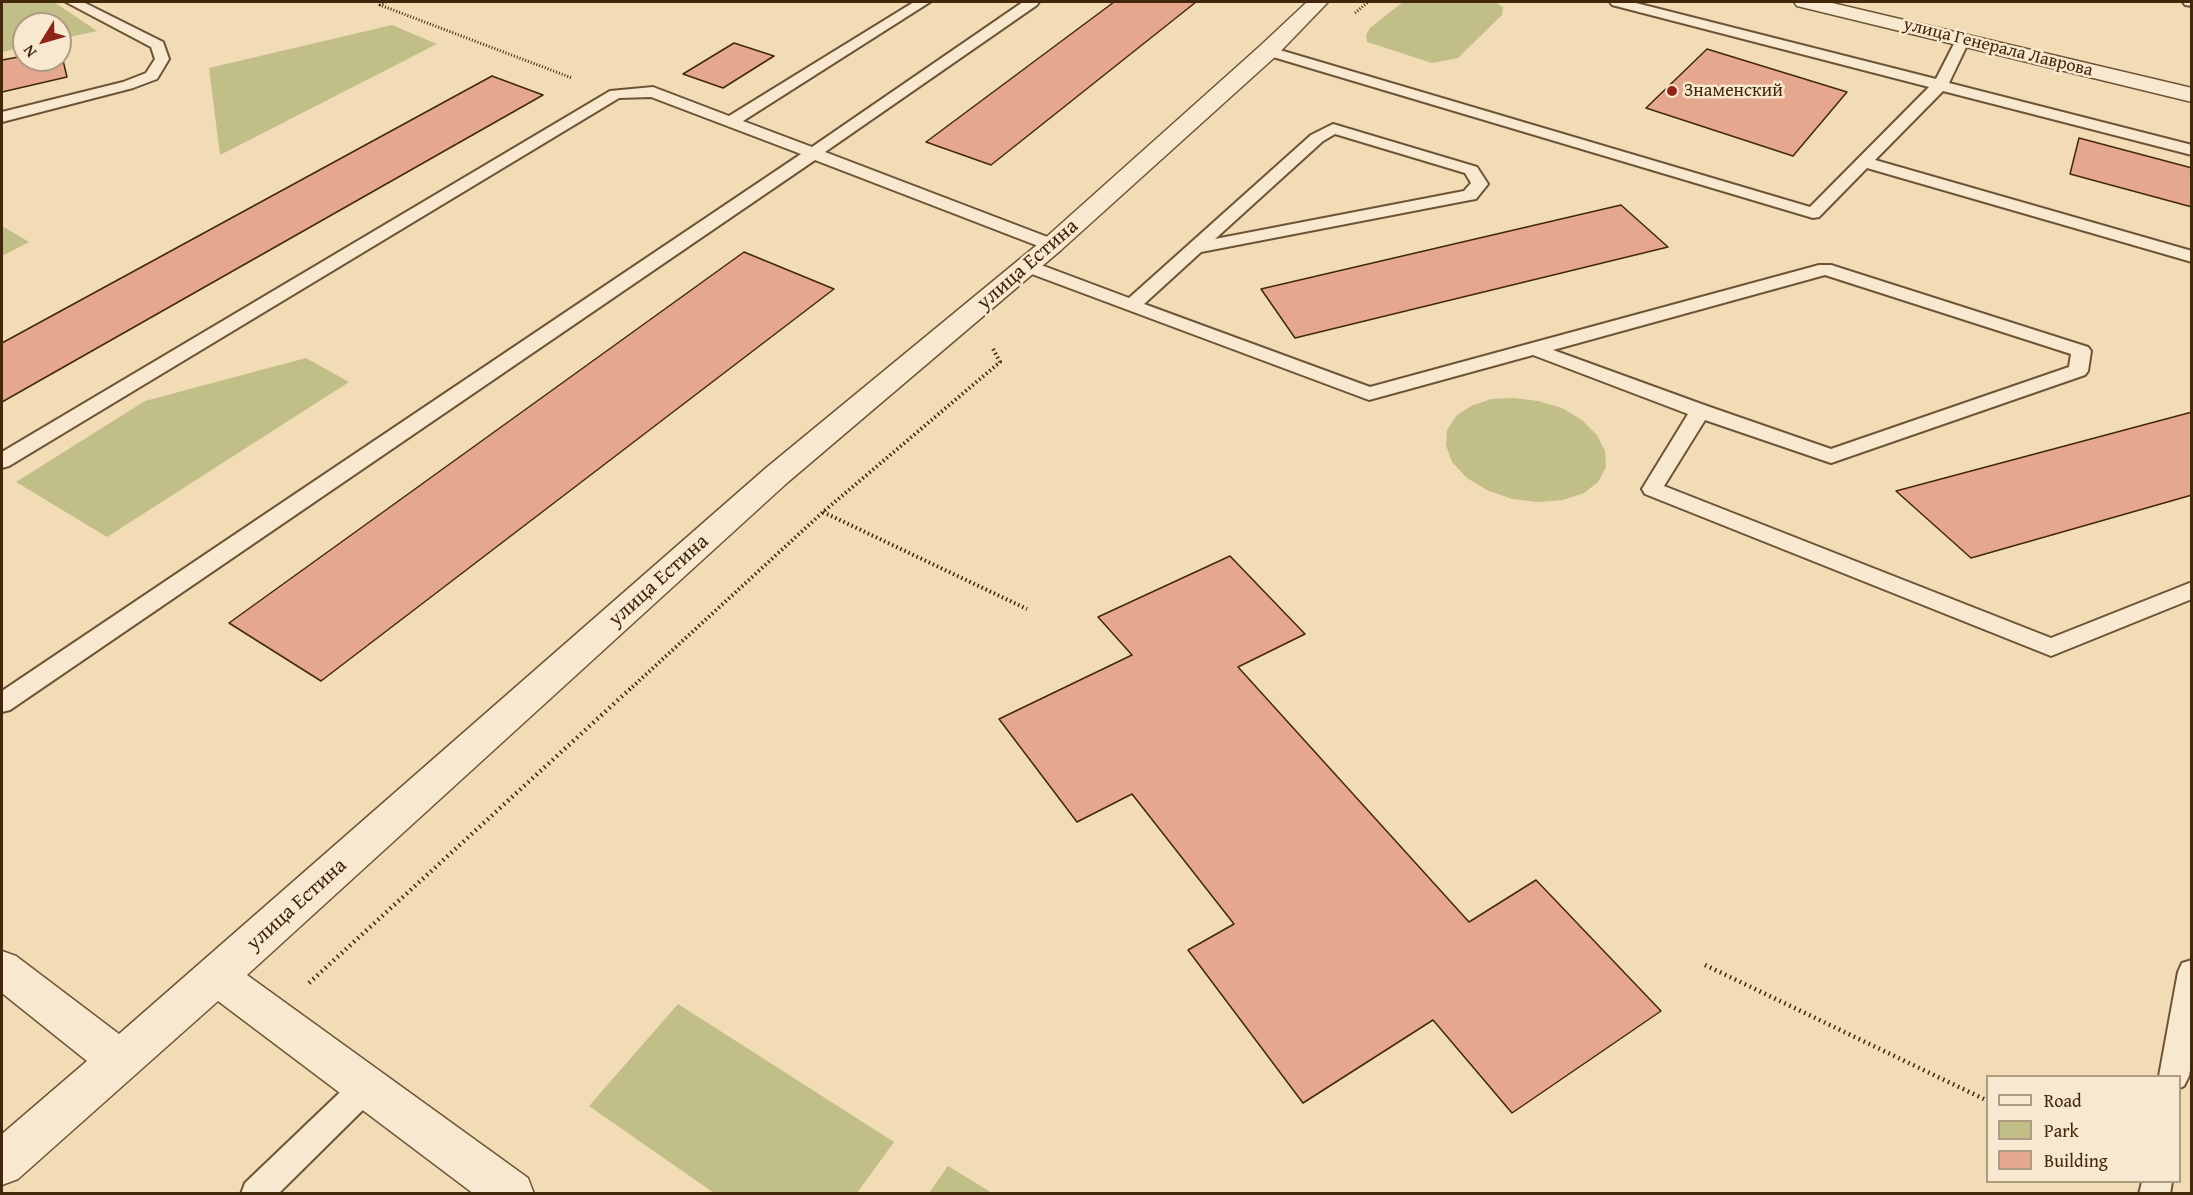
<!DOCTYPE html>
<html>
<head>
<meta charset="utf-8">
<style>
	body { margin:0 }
	#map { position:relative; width:2193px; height:1195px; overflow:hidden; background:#f2dcb5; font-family:"Gentium Book Plus",serif }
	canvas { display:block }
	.frame { position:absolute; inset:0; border:3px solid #42270b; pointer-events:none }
	.legend { position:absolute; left:1986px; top:1075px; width:195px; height:108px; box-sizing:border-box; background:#f7e8cf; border:2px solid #af9b81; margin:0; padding:8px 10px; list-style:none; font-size:18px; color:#42270b }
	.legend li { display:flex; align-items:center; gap:12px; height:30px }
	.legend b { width:30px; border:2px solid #af9b81 }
	.north { position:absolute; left:12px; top:12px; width:60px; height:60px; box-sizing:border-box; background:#f7e8cf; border:2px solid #af9b81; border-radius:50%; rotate:233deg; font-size:16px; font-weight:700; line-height:24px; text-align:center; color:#42270b }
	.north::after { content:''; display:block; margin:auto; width:21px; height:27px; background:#8f2418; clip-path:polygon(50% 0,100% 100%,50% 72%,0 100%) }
</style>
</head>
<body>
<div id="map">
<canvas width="2193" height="1195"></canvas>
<div class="frame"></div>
<ul class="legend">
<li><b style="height:8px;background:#f7e8cf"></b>Road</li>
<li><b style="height:16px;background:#c1be88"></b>Park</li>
<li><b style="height:16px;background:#e5a88e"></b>Building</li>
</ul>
<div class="north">N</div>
</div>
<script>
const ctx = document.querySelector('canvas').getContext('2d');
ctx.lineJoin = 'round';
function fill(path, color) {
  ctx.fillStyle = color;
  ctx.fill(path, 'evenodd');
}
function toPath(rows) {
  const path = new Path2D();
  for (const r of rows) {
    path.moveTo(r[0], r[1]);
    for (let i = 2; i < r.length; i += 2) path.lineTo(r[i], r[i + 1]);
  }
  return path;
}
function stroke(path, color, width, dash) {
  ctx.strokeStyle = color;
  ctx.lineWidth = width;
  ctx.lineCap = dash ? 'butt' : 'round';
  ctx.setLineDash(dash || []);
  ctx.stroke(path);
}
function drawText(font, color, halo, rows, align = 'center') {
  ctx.font = font + ' "Gentium Book Plus",serif';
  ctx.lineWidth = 5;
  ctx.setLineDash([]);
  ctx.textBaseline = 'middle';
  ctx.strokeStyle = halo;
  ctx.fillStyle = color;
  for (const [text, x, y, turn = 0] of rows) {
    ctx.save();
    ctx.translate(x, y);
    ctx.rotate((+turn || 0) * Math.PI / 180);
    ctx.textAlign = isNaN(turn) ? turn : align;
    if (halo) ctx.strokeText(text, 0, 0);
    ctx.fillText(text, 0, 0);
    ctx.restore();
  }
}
fill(toPath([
	[2,2,54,2,97,31,60,39,60,24,24,24,24,47,2,52],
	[1403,2,1495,2,1503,7,1502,15,1458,58,1432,63,1367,42,1366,35,1370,28],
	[392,25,437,44,220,155,209,68],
	[2,226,29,242,2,256],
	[306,358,349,382,107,537,16,482,145,401],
	[1514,398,1538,401,1562,408,1582,420,1597,435,1605,451,1606,467,1598,482,1584,493,1563,500,1538,502,1512,499,1487,490,1467,478,1452,462,1446,445,1447,430,1456,416,1471,406,1491,399],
	[678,1004,894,1142,857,1193,714,1193,589,1106],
	[948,1166,992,1193,929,1193]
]), '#c1be88');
const building = toPath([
	[1114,2,1196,2,991,165,926,142,1114,2],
	[734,43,774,56,723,88,683,74,734,43],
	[60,48,67,77,2,92,2,60,24,56,24,60,60,60,60,48],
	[1707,49,1847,92,1793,156,1646,108,1707,49],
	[492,76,543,95,2,402,2,343,492,76],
	[2079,138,2192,168,2192,207,2070,174,2079,138],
	[1621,205,1668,247,1295,338,1261,289,1621,205],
	[744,252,834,289,321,681,229,623,744,252],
	[2192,412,2192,495,1971,558,1896,491,2192,412],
	[1230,556,1305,634,1238,667,1469,922,1536,880,1661,1011,1512,1113,1433,1020,1303,1103,1188,950,1234,924,1132,794,1077,822,999,719,1132,655,1098,617,1230,556]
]);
fill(building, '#e5a88e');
stroke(building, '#42270b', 1.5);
const lane = toPath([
	[66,2,83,2,163,42,169,59,157,79,133,88,2,122,2,112,123,82,146,73,155,59,151,47,66,2],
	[914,2,930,2,743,121,812,147,1023,2,1039,2,1037,5,825,152,1058,241,1061,245,1058,249,1046,249,815,160,10,710,2,712,2,691,801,154,651,97,619,98,9,466,2,468,2,452,610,91,653,87,729,116,914,2],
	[1610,2,1632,2,1936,79,1958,36,1968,36,1970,39,1949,83,2192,145,2192,155,1943,91,1875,160,2192,251,2192,262,1867,168,1819,217,1813,218,1263,54,1261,51,1263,48,1273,48,1810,207,1929,87,1612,5,1610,2],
	[2183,2,2192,2,2192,6,2185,5,2183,2],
	[1333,124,1477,167,1488,184,1476,199,1470,200,1201,252,1144,304,1370,387,1819,265,1831,265,2088,347,2091,351,2088,371,2085,375,1831,463,1705,420,1664,486,2051,638,2192,582,2192,599,2051,656,1645,494,1642,489,1688,414,1533,355,1369,400,1021,270,1018,266,1021,262,1033,262,1129,298,1311,135,1333,124],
	[1335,134,1465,173,1471,183,1464,191,1215,239,1323,141,1335,134],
	[1825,275,2071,354,2069,367,1831,449,1707,406,1553,350,1825,275],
	[2192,960,2192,1059,2189,1076,2184,1086,2180,1088,2180,1076,2159,1076,2178,972,2182,963,2192,960],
	[367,1072,377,1076,382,1086,377,1096,278,1194,241,1194,245,1183,357,1076,367,1072],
	[2142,1182,2172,1182,2170,1194,2139,1194,2142,1182]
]);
const street = toPath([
	[1307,2,1328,2,1276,56,1061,250,788,482,247,975,528,1178,534,1194,474,1194,218,1001,18,1179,2,1185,2,1134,87,1061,2,993,2,951,16,956,119,1034,766,468,1043,240,1260,46,1307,2],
	[1794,2,1828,2,2192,88,2192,102,1797,6,1794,2]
]);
stroke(lane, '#6e5436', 4);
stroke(street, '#6e5436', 3);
stroke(toPath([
	[386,2,380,5,572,78],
	[1355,13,1368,2]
]), '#42270b', 3, [1, 2]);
stroke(toPath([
	[823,512,1027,609],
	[629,690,823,512,1000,362,992,347]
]), '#42270b', 4, [1.5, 3]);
stroke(toPath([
	[1705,965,1988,1101],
	[309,983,630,689]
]), '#42270b', 4.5, [1.5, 4]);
fill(lane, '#f7e8cf');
fill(street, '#f7e8cf');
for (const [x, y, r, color] of [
	[1672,91,6,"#8f2418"]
]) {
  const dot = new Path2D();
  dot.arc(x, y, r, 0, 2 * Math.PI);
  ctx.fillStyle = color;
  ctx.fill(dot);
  stroke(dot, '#f7e8cf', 2);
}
drawText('18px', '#42270b', '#f7e8cf', [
	["улица Генерала Лаврова",1998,48,14]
]);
drawText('18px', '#42270b', '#f7e8cf', [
	["Знаменский",1684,91]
], 'left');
drawText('21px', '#42270b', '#f7e8cf', [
	["улица Естина",1028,265,-41],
	["улица Естина",659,581,-42],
	["улица Естина",297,905,-42]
]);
</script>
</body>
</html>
